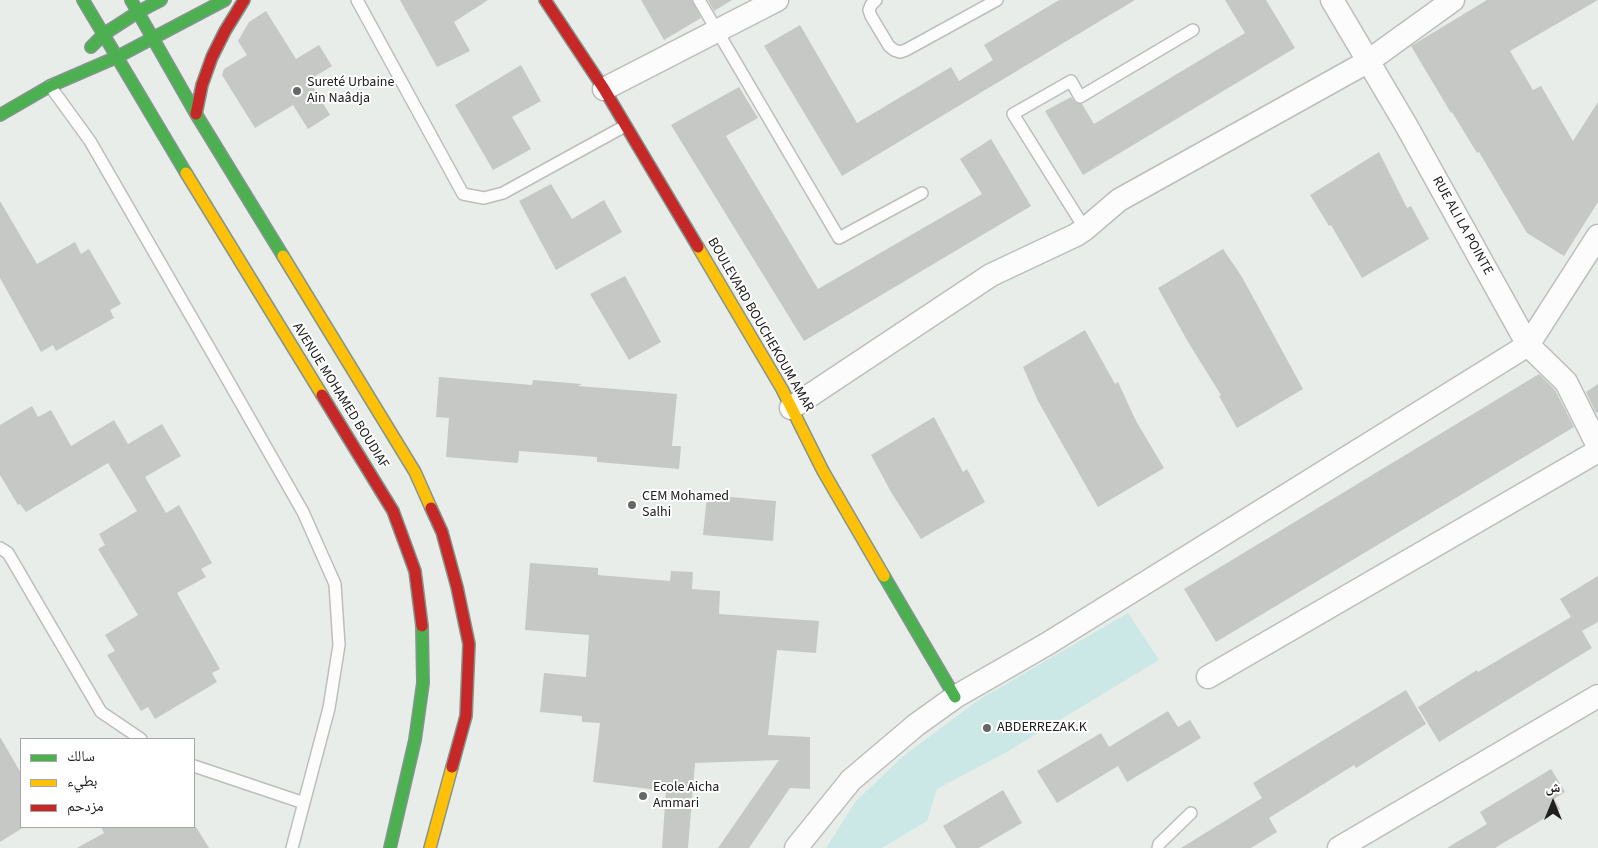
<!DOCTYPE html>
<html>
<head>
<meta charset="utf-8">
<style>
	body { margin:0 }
	#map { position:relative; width:1598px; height:848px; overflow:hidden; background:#e9edea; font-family:"Source Sans 3","Noto Naskh Arabic",sans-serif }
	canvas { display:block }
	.legend { position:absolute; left:20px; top:738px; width:175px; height:90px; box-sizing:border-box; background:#fff; border:1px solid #a6a6a6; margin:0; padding:6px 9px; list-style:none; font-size:15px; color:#202020 }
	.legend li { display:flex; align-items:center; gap:10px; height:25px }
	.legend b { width:25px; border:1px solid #a6a6a6 }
	.north { position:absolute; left:1528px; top:778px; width:50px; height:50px; -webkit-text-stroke:4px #fff; paint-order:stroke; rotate:0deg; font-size:14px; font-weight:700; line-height:20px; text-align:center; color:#202020 }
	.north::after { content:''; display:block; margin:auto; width:18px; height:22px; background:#202020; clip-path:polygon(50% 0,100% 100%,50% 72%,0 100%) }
</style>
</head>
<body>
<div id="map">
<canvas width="1598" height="848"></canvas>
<ul class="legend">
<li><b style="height:6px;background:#4caf50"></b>سالك</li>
<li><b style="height:6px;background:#ffc107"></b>بطيء</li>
<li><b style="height:6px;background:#c62828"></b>مزدحم</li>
</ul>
<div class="north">ش</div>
</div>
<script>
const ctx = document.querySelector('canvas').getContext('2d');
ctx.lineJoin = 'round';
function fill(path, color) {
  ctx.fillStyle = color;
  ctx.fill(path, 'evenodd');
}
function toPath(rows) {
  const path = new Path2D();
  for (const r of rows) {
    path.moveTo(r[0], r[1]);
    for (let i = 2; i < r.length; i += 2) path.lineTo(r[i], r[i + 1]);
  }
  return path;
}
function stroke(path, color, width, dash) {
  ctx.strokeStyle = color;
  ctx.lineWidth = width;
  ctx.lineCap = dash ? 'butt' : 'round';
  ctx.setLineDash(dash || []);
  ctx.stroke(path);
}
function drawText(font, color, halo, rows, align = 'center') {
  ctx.font = font + ' "Source Sans 3",sans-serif';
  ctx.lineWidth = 4;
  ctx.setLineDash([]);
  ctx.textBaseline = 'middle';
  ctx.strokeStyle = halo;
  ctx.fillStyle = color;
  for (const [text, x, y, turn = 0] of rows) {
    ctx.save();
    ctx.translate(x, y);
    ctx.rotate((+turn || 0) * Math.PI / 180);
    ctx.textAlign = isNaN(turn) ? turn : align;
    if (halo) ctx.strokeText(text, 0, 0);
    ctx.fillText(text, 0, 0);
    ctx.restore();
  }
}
fill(toPath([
	[1128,613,1159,660,1005,753,937,789,927,821,882,848,826,848,855,802,902,757,980,699]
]), '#cbe8e7');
fill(toPath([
	[400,0,488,0,454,22,470,51,437,67],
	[641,0,692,0,701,18,664,40],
	[708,0,732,0,714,11],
	[1059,0,1135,0,842,176,764,46,800,25,857,123,951,67,959,81,993,60,984,45],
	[1225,0,1266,0,1295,48,1083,175,1045,111,1071,97,1076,103,1082,104,1094,124,1245,33],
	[1487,0,1598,0,1510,51,1533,90,1541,86,1573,141,1598,102,1598,202,1564,256,1527,233,1479,152,1477,153,1452,112,1451,113,1411,46],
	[266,11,296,59,319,45,332,66,309,80,330,115,308,129,293,105,255,128,222,75,224,69,247,55,238,41,249,22],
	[521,65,541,101,512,117,531,149,493,170,455,105],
	[739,87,758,118,726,136,818,289,982,194,960,159,991,139,1031,206,804,341,671,125],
	[1379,152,1407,208,1411,206,1429,239,1362,278,1331,225,1329,226,1310,195],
	[551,184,572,219,604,200,622,232,556,270,519,201],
	[0,201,37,264,75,242,81,254,89,249,121,304,110,310,114,318,56,351,53,345,41,352,0,278],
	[1223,249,1242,277,1303,389,1237,428,1219,396,1221,395,1188,342,1158,288],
	[625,276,661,342,629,360,590,294],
	[1085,330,1115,384,1118,382,1136,421,1164,468,1098,507,1038,401,1023,367],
	[1539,374,1555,390,1574,427,1216,642,1184,589],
	[439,377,532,385,533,380,582,384,578,386,677,394,672,446,681,446,679,469,597,462,597,457,519,451,518,463,446,457,449,418,436,417],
	[1598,384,1598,412,1596,413,1586,392],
	[32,406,38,417,51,410,71,446,114,420,128,444,162,424,181,456,145,477,166,513,179,505,212,563,201,569,206,577,177,593,220,669,212,673,217,682,155,719,148,707,141,711,107,655,115,651,105,635,138,615,98,549,105,545,99,534,137,511,108,463,26,512,20,504,18,505,0,475,0,425],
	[934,417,963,472,967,469,985,502,921,539,891,492,871,455],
	[707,495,776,501,773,541,703,535],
	[530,563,598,568,598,575,670,581,671,571,693,572,692,589,720,591,719,614,819,621,816,653,777,650,768,735,810,737,810,789,790,788,749,848,718,848,779,760,695,763,688,848,662,848,666,791,593,782,600,723,582,722,582,716,540,712,544,673,586,677,589,635,525,630],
	[1598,576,1598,622,1582,631,1592,648,1439,742,1418,707,1477,670,1478,672,1571,617,1560,599],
	[1406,690,1426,724,1356,768,1354,765,1269,818,1277,832,1251,848,1181,848,1262,798,1253,783],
	[1168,711,1178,727,1190,720,1201,738,1127,782,1118,766,1057,803,1037,771,1101,733,1109,747],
	[0,737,21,773,21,829,0,842],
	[1551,769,1565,792,1554,799,1560,809,1495,848,1447,848,1487,824,1480,812],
	[1003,790,1022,823,979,848,956,848,943,826],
	[101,827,196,827,209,848,77,848,104,833]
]), '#c5c8c5');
const lane = toPath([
	[357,0,463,194,484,198,503,193,625,126],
	[699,0,839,238,922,193],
	[876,0,871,5,869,10,871,16,889,46,894,50,900,52,906,50,997,0],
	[50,86,90,141,222,370,303,512,335,584,339,645,329,708,292,848],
	[1085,229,1013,114,1071,81,1080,97,1193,30],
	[0,548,8,553,101,712,141,739],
	[194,766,304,803],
	[1158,848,1159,844,1191,813]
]);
const street = toPath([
	[1332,0,1406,125,1528,345,1566,382,1598,446],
	[604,89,777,0],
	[791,408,991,275,1076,235,1085,229,1119,200,1367,62,1453,0],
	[1208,677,1598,451],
	[796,848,851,780,916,725,955,697,1047,644,1528,345,1598,236],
	[1339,848,1598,696]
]);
const fast = toPath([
	[83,0,186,173],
	[131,0,196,114,283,256],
	[91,47,104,34,138,12,161,0],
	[0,115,50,86,117,57,225,0],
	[884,576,955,697],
	[390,848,415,740,423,683,422,626]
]);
const slow = toPath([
	[186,173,322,395],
	[698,247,782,389,823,471,884,576],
	[283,256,415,472,431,508],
	[430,848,452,767]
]);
const jam = toPath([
	[545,0,604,89,698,247],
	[196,114,202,85,212,57,225,31,244,0],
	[322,395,393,511,415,571,422,626],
	[431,508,442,532,457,587,469,644,466,716,452,767]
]);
stroke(lane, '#bcbebc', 14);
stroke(street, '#bcbebc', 25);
stroke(fast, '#83968e', 14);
stroke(slow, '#83968e', 14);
stroke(jam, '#83968e', 14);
stroke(lane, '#fcfcfc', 11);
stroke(street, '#fcfcfc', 22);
stroke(fast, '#4caf50', 11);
stroke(slow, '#ffc107', 11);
stroke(jam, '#c62828', 11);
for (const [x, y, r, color] of [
	[297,91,5,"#666867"],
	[632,505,5,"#666867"],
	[987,728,5,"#666867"],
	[643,796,5,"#666867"]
]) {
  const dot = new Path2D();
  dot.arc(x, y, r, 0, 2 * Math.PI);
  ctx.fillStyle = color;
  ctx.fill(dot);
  stroke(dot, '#fff', 2);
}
drawText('14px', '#202020', '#fff', [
	["Sureté Urbaine",307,83],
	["Ain Naâdja",307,99],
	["CEM Mohamed",642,497],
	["Salhi",642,513],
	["ABDERREZAK.K",997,728],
	["Ecole Aicha",653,788],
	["Ammari",653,804]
], 'left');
drawText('14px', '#202020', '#fff', [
	["RUE ALI LA POINTE",1462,226,61],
	["BOULEVARD BOUCHEKOUM AMAR",760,325,60],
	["AVENUE MOHAMED BOUDIAF",340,396,58]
]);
</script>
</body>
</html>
